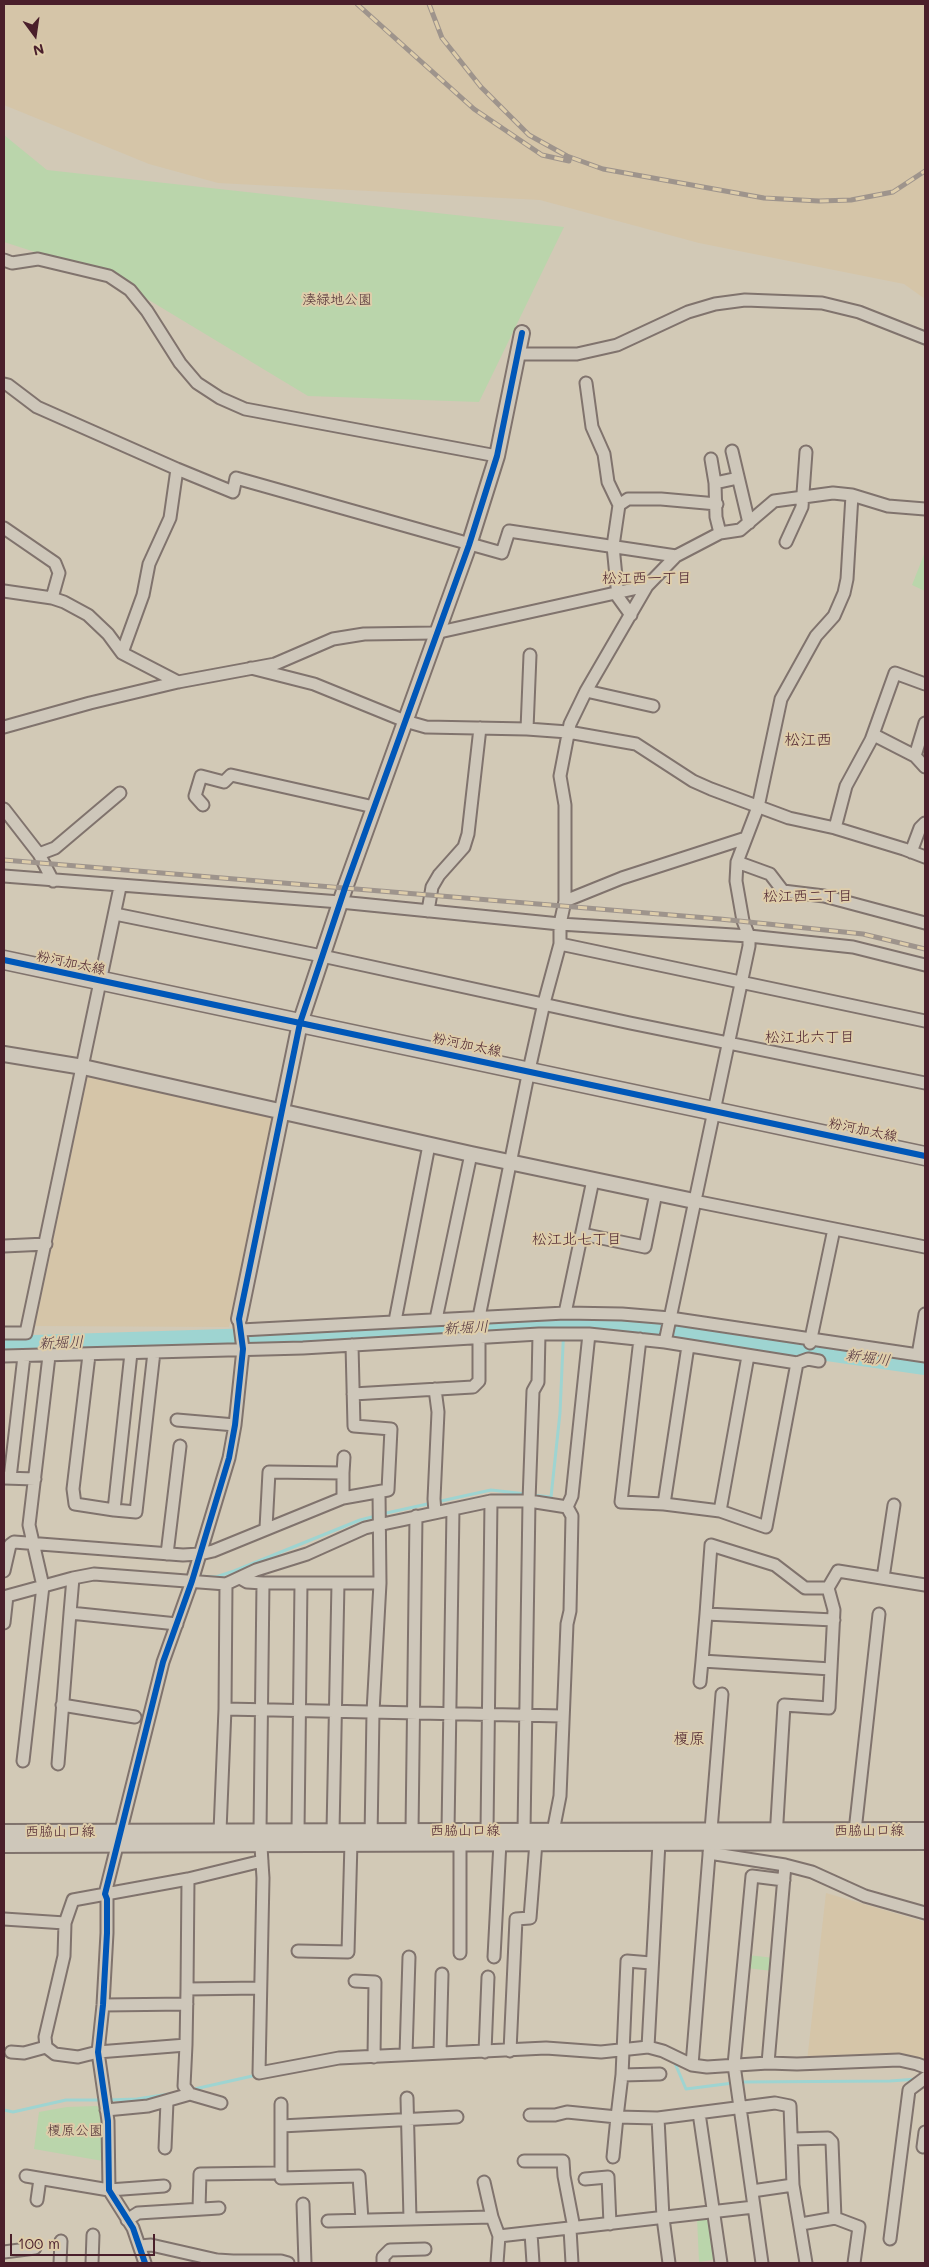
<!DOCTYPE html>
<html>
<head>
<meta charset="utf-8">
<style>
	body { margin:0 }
	#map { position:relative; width:929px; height:2267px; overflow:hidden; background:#d2c9b6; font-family:Mali,sans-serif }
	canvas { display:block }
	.frame { position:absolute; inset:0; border:5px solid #4a1f2b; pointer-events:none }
	.north { position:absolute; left:10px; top:10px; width:50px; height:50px; -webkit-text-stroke:4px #decdaa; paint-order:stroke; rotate:166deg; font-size:14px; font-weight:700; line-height:20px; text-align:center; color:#4a1f2b }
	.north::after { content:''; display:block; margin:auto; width:18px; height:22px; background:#4a1f2b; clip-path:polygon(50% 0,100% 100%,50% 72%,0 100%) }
	.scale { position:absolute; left:10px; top:2234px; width:145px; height:22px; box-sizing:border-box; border:2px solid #4a1f2b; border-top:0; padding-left:6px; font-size:15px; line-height:18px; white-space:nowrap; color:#4a1f2b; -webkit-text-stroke:4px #decdaa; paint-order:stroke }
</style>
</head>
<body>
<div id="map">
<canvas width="929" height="2267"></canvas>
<div class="frame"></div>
<div class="north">N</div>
<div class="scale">100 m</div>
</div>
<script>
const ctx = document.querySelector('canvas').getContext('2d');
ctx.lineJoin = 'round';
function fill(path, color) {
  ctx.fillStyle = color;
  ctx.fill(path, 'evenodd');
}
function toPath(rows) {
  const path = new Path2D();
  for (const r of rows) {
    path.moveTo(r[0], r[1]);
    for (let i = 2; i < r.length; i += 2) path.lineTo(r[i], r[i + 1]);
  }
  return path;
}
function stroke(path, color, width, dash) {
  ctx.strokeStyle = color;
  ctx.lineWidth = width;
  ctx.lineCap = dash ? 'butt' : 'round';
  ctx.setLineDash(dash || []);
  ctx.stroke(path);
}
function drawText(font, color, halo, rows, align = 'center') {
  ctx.font = font + ' Mali,"Klee One",sans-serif';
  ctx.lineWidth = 4;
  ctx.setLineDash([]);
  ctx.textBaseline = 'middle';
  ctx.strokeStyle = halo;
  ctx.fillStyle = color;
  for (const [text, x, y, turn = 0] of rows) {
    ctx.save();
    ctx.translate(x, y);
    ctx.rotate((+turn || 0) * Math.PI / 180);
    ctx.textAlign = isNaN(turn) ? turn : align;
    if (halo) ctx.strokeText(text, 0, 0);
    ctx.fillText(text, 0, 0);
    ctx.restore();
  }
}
fill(toPath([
	[4,4,925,4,925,299,904,284,699,243,540,200,218,183,149,164,4,105],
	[88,1074,274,1116,229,1327,35,1326],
	[826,1893,925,1922,925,2064,807,2061]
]), '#d5c5a8');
fill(toPath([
	[4,135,47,170,564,227,479,402,308,396,109,276,4,242],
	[925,552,925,591,912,585],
	[748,1955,774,1958,772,1971,747,1968],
	[97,2106,102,2110,103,2161,34,2149,39,2112,67,2107],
	[706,2217,711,2222,717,2259,699,2262,697,2218]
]), '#bad5ab');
stroke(toPath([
	[532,1495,551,1497,560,1413,564,1323],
	[382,1514,491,1490,526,1494],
	[196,1576,216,1577,234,1571,360,1520,376,1516],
	[674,2061,686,2089,733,2083],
	[739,2082,890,2081,918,2079],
	[190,2090,257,2075],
	[108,2100,137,2099,176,2093],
	[4,2110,13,2112,66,2100,102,2100]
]), '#9ed4d1', 3);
stroke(toPath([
	[4,1345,351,1334,564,1323,639,1325,925,1366]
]), '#9ed4d1', 18);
const minor = toPath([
	[4,260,12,263,38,259,109,276,130,290,147,311,180,363,197,383,220,398,245,409,497,456],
	[519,354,577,354,617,345,688,312,715,304,745,300,822,303,859,312,925,338],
	[586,383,592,427,604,454,608,482,619,505,613,546,618,597,631,615],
	[4,384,8,385,37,407,177,469,233,492,236,478,502,553,509,531,676,556],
	[732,451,749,523],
	[711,459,715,483,716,517,720,533],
	[715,483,738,478],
	[619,505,628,499,661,499,717,504],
	[4,528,55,563,59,573,52,598],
	[786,542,802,507,806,452],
	[4,591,52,598,64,602,88,615,108,634,122,653,178,682],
	[122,653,143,595,149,564,170,518,177,469],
	[251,668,314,684,405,721,426,727,527,729,568,732,636,744,693,781,711,789,789,818,835,828,904,849,925,857],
	[586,691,653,706],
	[4,727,90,703,178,682,275,664,333,639,364,634,435,633,647,586],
	[527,729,530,655],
	[874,735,915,756,925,767],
	[915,756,925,723],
	[203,805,195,796,201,776,224,782,231,775,374,807],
	[4,809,39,854],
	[835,828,846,786,871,740,895,673,925,684],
	[911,852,920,828,925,823],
	[737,862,770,874,783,891,824,896,925,923],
	[4,876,340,902,560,924,749,936,853,947,925,965],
	[53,881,39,854,55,848,120,793],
	[565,901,622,878,746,838],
	[428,911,432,887,439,875,464,847,468,834,480,728],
	[115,914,322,956,630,1023,925,1083],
	[560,944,925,1021],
	[694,1201,925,1247],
	[582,1234,645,1247,656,1193],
	[4,1246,46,1244],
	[565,1313,593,1180],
	[436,1319,471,1154],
	[395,1321,429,1145],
	[241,1330,565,1313,622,1314,670,1318,925,1356],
	[4,1333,26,1333,120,887],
	[640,1339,621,1502,664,1504,688,1346],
	[665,1342,749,946,749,936,743,921,736,881,737,862,758,807,781,699,816,636,834,616,844,593,847,579,852,495],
	[810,1343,834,1229],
	[89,1355,73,1489,75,1504,114,1510,131,1353],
	[918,1355,925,1314],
	[4,1356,303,1348,539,1334,589,1334,665,1342,797,1363,766,1527,720,1511],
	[797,1363,808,1359,819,1361],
	[353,1394,473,1387,479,1381,479,1317,529,1070,544,1003,560,944,560,924,565,901,565,805,560,776,570,724,586,691,647,586,676,556,720,533,740,530,774,501,833,493,852,495,888,506,925,509],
	[177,1420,235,1425],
	[343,1473,343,1498,388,1490,391,1429,354,1426,352,1345],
	[4,1478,35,1479],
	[10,1478,24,1356],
	[664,1504,720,1511,748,1356],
	[567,1507,572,1496,589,1334],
	[114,1510,136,1512,154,1352],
	[435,1512,434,1499,438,1412,435,1389],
	[266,1528,269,1472,343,1473,344,1457],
	[167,1554,180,1446],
	[4,1571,10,1545,14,1542,183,1555,200,1554,213,1551,343,1498],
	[73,1578,70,1613,177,1624],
	[240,1578,247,1582,263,1583,380,1583],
	[883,1578,894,1505],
	[263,1583,260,1831,263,1878,259,2073,339,2058,546,2048,601,2052,648,2047,663,2051,692,2065,707,2067,768,2063,785,1865],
	[706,1614,711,1545,775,1565,805,1588,828,1588],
	[4,1623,7,1596,73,1578,94,1574,226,1584,256,1570,307,1554,365,1528,378,1525,491,1501,529,1501,567,1507,572,1516,570,1611,567,1624,560,1796,552,1837],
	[702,1661,706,1614,834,1620],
	[700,1682,702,1661,831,1669],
	[62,1705,135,1717],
	[225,1709,563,1716],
	[23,1761,43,1586,29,1525,49,1356],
	[58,1764,70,1613],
	[220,1831,225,1709,226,1584],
	[298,1831,301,1583],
	[333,1831,338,1583],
	[412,1831,416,1516],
	[448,1831,453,1509],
	[487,1831,491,1501],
	[524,1831,529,1501,533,1391,538,1382,539,1334],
	[855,1831,879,1614],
	[371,1838,373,1712,380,1583,379,1492],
	[776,1838,784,1705,829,1708,834,1610,828,1588,838,1571,925,1585],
	[709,1853,785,1865,812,1872,865,1896,925,1913],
	[188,1879,187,1989,260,1988],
	[4,1919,65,1923],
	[298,1951,348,1952,351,1842],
	[460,1953,460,1842],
	[494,1957,500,1842],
	[651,1963,627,1961,622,2075,617,2117,658,2118],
	[355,1981,375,1982,374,2057],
	[103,2005,187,2004],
	[186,2045,184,2086,190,2094],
	[46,2047,55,2054,78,2057,98,2052,186,2045,187,1989],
	[648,2047,659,1842],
	[510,2051,516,1919,530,1918,536,1842],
	[11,2052,24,2053,46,2047,45,2037,64,1956,65,1923,73,1900,188,1879,262,1861],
	[485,2052,488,1977],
	[440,2053,442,1974],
	[406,2054,409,1957],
	[768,2063,797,2064,899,2060,917,2064,925,2067],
	[692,2065,722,1694],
	[622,2075,660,2074],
	[407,2098,410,2219],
	[281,2104,281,2178,359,2176,362,2220],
	[106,2110,148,2106,190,2094,221,2103],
	[699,2113,721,2263],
	[530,2115,555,2115,567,2112,617,2117,613,2157],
	[281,2126,457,2117],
	[793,2139,828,2138,832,2142,835,2218],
	[923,2147,925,2132],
	[165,2148,167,2102],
	[524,2161,563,2161,564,2176,574,2228],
	[26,2176,109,2190,164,2186],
	[585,2179,608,2177,610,2224],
	[484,2182,492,2217,499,2236],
	[752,2191,793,2185],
	[37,2200,40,2179],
	[303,2204,305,2263],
	[199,2209,200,2174,274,2173],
	[127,2220,138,2213,219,2208],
	[328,2221,492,2217],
	[801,2224,835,2218,859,2227,854,2263],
	[570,2229,572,2263],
	[531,2233,533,2263],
	[890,2239,909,2090,925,2078],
	[140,2246,151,2245,217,2260,233,2261,232,2263],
	[4,2252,35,2248],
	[233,2261,281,2261,288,2263],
	[60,2263,61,2241],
	[92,2263,93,2235],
	[145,2263,133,2228,109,2190,108,2121,98,2052,103,2005,107,1933,107,1899,105,1894,163,1662,192,1581,229,1458,235,1425,243,1349,239,1319],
	[383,2263,383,2257,390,2250,425,2249],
	[497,2263,499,2236,754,2207],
	[669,2263,663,2218,658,2118,775,2103,790,2106,793,2185,806,2263],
	[762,2263,734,2065,752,1876,784,1880]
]);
const tertiary = toPath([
	[4,1054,83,1067,471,1154,694,1201],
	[239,1319,300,1023,345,888,469,545,497,456,522,333],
	[4,1832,925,1830],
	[4,1845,925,1842]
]);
const primary = toPath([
	[4,960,925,1156]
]);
stroke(minor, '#80736d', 15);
stroke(tertiary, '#80736d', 18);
stroke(primary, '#80736d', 21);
stroke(minor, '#cec7ba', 11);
stroke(tertiary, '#cec7ba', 14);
stroke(primary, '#cec7ba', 18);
const rail = toPath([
	[357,4,474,109,542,155,569,161],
	[429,4,442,38,481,87,529,135,567,156,603,169,764,198,819,201,851,200,893,192,925,171],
	[4,860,720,919,863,934,925,949]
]);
stroke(rail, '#9e948c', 5);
stroke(rail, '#decdaa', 3, [9]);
stroke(toPath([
	[4,960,925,1156],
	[145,2263,133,2228,109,2190,108,2121,98,2052,103,2005,107,1933,107,1899,105,1894,163,1662,192,1581,229,1458,235,1425,243,1349,239,1319,300,1023,345,888,469,545,497,456,522,333]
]), '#0057b8', 6);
drawText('14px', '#533237', '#decdaa', [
	["湊緑地公園",337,300],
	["榎原公園",75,2131]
]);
drawText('14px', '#4a1f2b', '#decdaa', [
	["粉河加太線",71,963,12],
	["粉河加太線",467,1045,12],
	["粉河加太線",863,1130,12],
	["西脇山口線",465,1831],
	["西脇山口線",869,1831],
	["西脇山口線",60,1832]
]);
drawText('15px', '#4a1f2b', '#decdaa', [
	["松江西一丁目",647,578],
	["松江西二丁目",808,896],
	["松江北六丁目",810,1037],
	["松江北七丁目",577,1239]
]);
drawText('italic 15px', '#50323d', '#decdaa', [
	["新堀川",466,1328,-3],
	["新堀川",61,1343,-2],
	["新堀川",868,1358,8]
]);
drawText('16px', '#4a1f2b', '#decdaa', [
	["松江西",808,740],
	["榎原",689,1739]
]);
</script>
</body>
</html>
